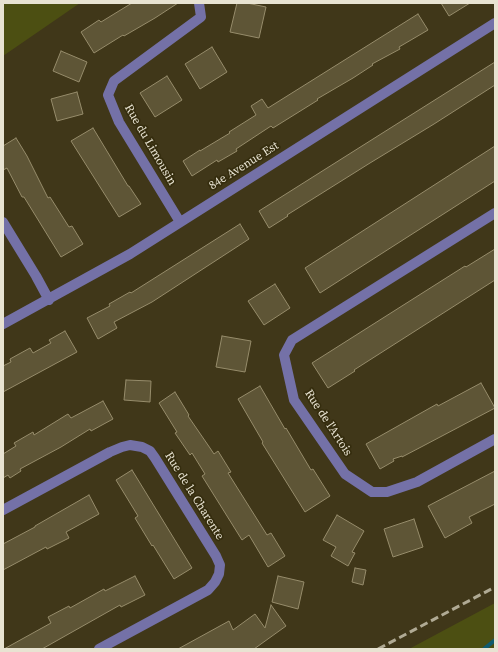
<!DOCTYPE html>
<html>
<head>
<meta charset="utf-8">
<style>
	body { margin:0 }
	#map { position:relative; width:498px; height:652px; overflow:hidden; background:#403719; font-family:"Source Serif 4",serif }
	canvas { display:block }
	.frame { position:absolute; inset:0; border:4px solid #e8e3d2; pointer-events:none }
</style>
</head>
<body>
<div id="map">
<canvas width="498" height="652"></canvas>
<div class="frame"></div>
</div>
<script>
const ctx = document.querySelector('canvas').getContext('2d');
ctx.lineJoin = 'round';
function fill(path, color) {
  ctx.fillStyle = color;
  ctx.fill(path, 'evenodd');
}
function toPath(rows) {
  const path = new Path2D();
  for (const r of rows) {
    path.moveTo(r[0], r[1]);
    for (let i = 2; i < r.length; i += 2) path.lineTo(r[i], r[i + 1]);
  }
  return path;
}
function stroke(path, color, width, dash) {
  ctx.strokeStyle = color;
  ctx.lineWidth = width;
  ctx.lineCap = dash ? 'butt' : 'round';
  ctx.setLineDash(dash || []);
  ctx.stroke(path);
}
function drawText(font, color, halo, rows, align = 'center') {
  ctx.font = font + ' "Source Serif 4",serif';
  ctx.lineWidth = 3.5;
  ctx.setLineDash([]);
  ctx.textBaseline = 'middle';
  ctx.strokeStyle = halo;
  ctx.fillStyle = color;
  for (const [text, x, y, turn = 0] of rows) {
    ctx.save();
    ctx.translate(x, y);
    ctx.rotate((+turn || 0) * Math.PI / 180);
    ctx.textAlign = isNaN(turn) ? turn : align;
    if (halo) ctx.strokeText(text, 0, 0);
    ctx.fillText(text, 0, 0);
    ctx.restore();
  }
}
fill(toPath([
	[3,3,80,3,3,56],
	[495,603,495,649,409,649]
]), '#4c4f12');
stroke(toPath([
	[484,649,495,640]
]), '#105b6e', 4);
const building = toPath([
	[132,3,178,3,155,18,124,36,123,35,94,53,81,32,99,20,101,22,132,3],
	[237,3,247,3,266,7,259,38,230,32,237,3],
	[441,3,470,3,449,16,441,3],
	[418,14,428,30,399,47,400,49,372,64,373,65,353,78,317,99,318,100,273,128,271,126,236,149,237,151,218,162,217,160,192,176,183,161,200,150,200,151,230,133,229,132,256,115,251,106,262,99,268,108,418,14],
	[212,47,227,72,200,89,185,64,212,47],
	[61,51,87,62,79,82,53,71,61,51],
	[495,62,495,85,434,124,370,163,287,215,288,216,269,228,259,211,495,62],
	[167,76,182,100,155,117,140,93,167,76],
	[77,92,83,114,57,121,51,99,77,92],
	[93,128,128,186,129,186,141,204,119,217,71,141,93,128],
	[16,138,27,156,48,198,50,197,69,227,72,226,83,244,61,257,24,197,22,197,7,168,3,170,3,146,16,138],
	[495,146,495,181,320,293,305,268,495,146],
	[240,224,249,239,152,302,114,322,117,328,98,339,87,318,110,306,109,304,130,292,131,293,240,224],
	[495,249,495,280,354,370,355,371,328,388,312,363,465,266,466,267,495,249],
	[275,284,290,308,264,325,248,301,275,284],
	[65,331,77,352,3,392,3,366,11,362,10,359,30,348,33,353,51,343,49,340,65,331],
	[222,336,251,341,245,372,216,367,222,336],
	[126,380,151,381,150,402,124,400,126,380],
	[481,383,495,408,423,446,402,457,402,456,393,459,394,461,380,469,366,444,437,404,438,406,481,383],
	[260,386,285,429,286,428,311,470,313,469,330,496,305,512,262,443,263,442,238,399,260,386],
	[175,392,189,415,188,416,210,448,214,454,218,451,231,472,228,473,267,535,271,533,285,556,268,567,249,535,242,540,202,476,205,474,192,453,190,455,175,433,177,432,159,403,175,392],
	[103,401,113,419,91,431,90,429,61,447,20,469,21,471,10,478,8,475,3,478,3,454,16,446,14,443,33,432,34,435,68,414,71,418,103,401],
	[132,470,192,568,174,579,153,545,152,546,135,518,138,516,116,480,132,470],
	[495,471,495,504,469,517,472,523,445,538,428,506,495,471],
	[89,495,99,514,66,532,69,538,47,549,46,547,3,570,3,544,35,527,35,526,89,495],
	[337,515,364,531,352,552,355,553,348,566,331,556,336,547,323,540,337,515],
	[414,519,423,547,393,557,384,529,414,519],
	[355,568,366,570,363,585,352,582,355,568],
	[135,576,145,595,121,607,120,605,42,649,4,649,51,623,48,617,69,606,70,608,104,589,105,591,135,576],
	[278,576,304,582,298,609,272,602,278,576],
	[271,605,286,626,254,649,178,649,229,621,233,630,255,614,265,628,271,605]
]);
fill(building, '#5e5536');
stroke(building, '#968c6b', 1);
stroke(toPath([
	[495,213,292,340,284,355,294,400,345,474,372,492,387,492,417,482,495,439],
	[3,222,36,276,49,300],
	[180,222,119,122,108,95,114,81,201,17,199,3],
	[3,324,130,254,495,23],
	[3,510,110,452,122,447,130,445,142,447,150,451,155,458,216,556,220,565,219,574,215,582,208,590,99,649]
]), '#7471a7', 10);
stroke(toPath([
	[378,649,495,587]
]), '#b0aa94', 3, [8, 4]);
drawText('12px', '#e8e3d2', '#352d0e', [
	["Rue du Limousin",150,145,60],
	["84e Avenue Est",244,166,-32],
	["Rue de l'Artois",328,423,57],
	["Rue de la Charente",194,496,58]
]);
</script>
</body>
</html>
